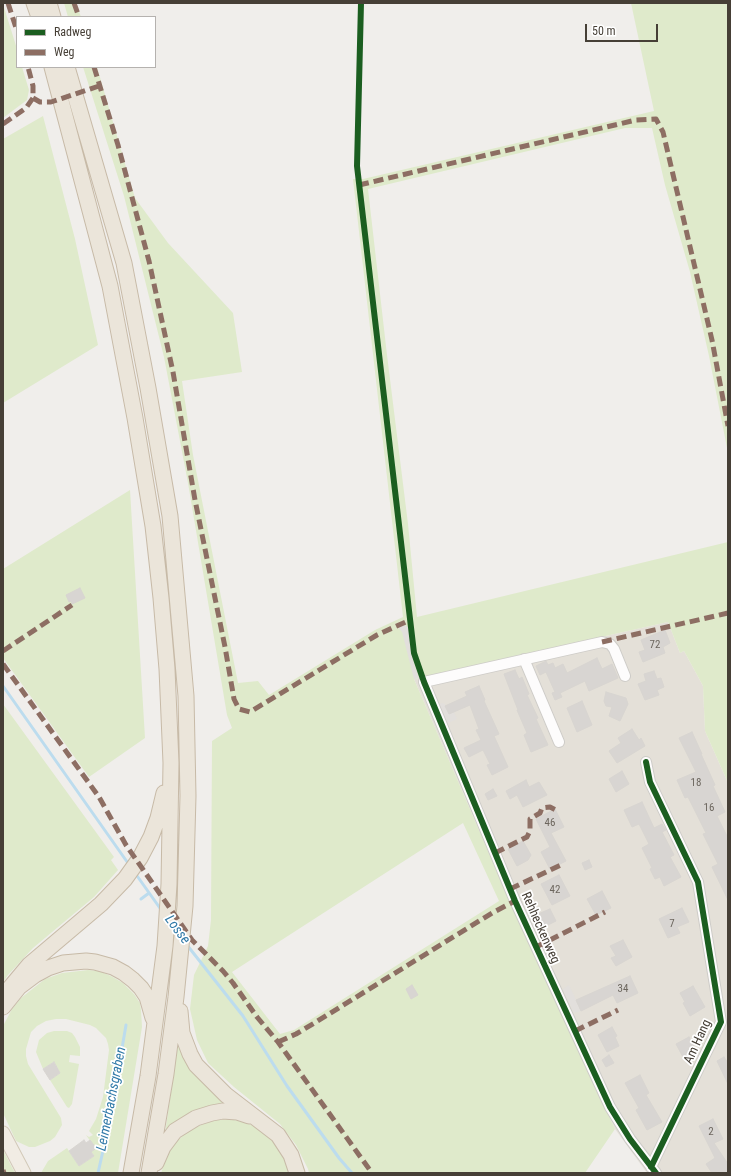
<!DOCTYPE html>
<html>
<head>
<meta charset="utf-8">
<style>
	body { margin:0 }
	#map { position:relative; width:731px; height:1176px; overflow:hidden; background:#f0eeeb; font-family:"Roboto Condensed",sans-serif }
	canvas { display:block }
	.frame { position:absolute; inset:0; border:4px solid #463f36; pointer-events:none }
	.legend { position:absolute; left:16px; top:16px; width:140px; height:52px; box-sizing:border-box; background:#fff; border:1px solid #b5b2af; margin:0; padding:5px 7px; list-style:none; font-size:12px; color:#463f36 }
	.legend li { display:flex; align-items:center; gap:8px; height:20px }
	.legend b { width:20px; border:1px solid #b5b2af }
	.scale { position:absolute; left:585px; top:24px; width:73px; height:18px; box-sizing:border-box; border:2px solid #463f36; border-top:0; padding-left:5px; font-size:12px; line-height:14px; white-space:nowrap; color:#463f36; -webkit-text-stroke:3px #fff; paint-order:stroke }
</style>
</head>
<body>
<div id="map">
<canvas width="731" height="1176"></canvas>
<div class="frame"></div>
<ul class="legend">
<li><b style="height:5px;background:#1b5e20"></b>Radweg</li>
<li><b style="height:5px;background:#8d6e63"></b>Weg</li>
</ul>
<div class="scale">50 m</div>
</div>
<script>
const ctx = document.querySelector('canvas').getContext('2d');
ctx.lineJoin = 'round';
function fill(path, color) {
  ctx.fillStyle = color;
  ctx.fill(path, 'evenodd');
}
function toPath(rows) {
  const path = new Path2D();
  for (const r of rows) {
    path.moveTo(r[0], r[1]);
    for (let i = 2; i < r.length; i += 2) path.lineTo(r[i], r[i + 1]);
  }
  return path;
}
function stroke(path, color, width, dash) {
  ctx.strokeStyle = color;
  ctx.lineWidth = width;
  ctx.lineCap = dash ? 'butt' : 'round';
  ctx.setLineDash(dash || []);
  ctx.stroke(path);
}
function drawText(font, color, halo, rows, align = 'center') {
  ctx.font = font + ' "Roboto Condensed",sans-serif';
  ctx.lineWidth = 3.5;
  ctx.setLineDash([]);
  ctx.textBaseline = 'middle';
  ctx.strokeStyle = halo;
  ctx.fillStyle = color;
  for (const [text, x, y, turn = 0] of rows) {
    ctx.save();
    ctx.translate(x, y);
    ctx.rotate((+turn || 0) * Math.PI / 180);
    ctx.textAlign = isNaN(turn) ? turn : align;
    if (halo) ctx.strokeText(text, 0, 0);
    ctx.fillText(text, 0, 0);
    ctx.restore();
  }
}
fill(toPath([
	[668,622,680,653,684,651,703,686,705,731,728,783,728,1173,647,1173,615,1129,513,909,414,679]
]), '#e4e0d8');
fill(toPath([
	[64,3,76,3,81,17,68,17],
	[631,3,728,3,728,453,709,356,690,272,665,185,652,128,625,128,368,189,387,355,408,524,417,617,728,542,728,783,705,731,703,686,684,651,680,653,668,622,414,679,513,909,615,1129,585,1173,309,1173,308,1169,296,1145,280,1124,234,1087,208,1063,197,1040,190,1009,194,975,208,946,211,920,212,741,232,728,227,715,188,483,164,357,124,196,83,67,97,67,135,198,168,243,233,313,242,372,182,381,193,455,238,683,258,681,269,695,375,630,403,617,353,179,363,179,654,111],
	[463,823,499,901,294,1030,280,1034,232,972],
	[3,4,17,49,17,67,22,67,29,90,27,100,3,118],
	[43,116,75,239,98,345,3,403,3,139],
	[130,490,145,738,89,777,3,658,3,569],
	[3,704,114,857,111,860,118,870,94,897,33,948,8,975,3,982],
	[88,970,99,971,111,976,123,983,134,994,140,1003,141,1010,142,1027,118,1173,41,1173,48,1161,67,1148,79,1166,94,1156,91,1152,95,1148,86,1135,89,1137,93,1135,89,1131,96,1119,103,1097,109,1050,108,1044,106,1038,96,1028,90,1025,66,1019,56,1019,46,1021,37,1026,31,1032,26,1049,26,1056,28,1064,61,1118,62,1125,55,1137,50,1141,35,1147,29,1147,16,1141,3,1113,3,1026,12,1009,21,998,45,979,62,973],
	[54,1031,67,1031,72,1033,75,1037,80,1047,80,1056,70,1055,69,1062,79,1064,72,1104,69,1108,67,1107,50,1080,60,1073,54,1062,43,1069,36,1052,39,1040,47,1033],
	[179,1037,229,1099,229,1110,164,1140],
	[230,1119,247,1123,260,1129,274,1140,284,1154,290,1173,161,1173,168,1154,176,1142,187,1132,201,1125,215,1120],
	[3,1150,15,1173,5,1173,3,1169]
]), '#dfeacb');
fill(toPath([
	[404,625,408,627,410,630,414,663,419,678,414,679,402,632,398,627],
	[442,703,445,704,449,714,454,712,457,719,446,724,438,705],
	[569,985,581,1011,574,1013,563,989]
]), '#e2dfdc');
stroke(toPath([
	[3,686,130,866],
	[135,873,162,911],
	[141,899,149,893],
	[187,945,243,1016,287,1086,339,1158,352,1173],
	[98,1173,109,1124,126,1025]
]), '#bcdcee', 3);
const building = toPath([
	[80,588,85,598,72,604,71,601,69,602,66,595,80,588],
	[665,630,670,643,663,647,665,653,643,662,639,652,645,650,641,640,665,630],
	[597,658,602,669,612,664,618,678,589,691,585,681,560,693,562,697,555,700,552,693,555,692,546,672,540,675,536,666,546,661,548,665,553,663,555,668,563,664,567,673,597,658],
	[515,670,519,679,522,677,529,694,527,695,538,718,536,719,548,745,531,752,524,735,527,733,517,710,518,710,504,674,515,670],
	[654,671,657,679,661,678,664,687,657,690,659,695,645,700,638,684,646,681,644,674,654,671],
	[479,686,485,700,484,701,499,734,494,736,508,767,492,775,487,765,490,764,483,750,469,757,464,748,481,740,476,730,479,729,470,705,449,714,445,706,467,696,465,692,479,686],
	[606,692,626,698,628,704,620,721,609,716,612,707,606,706,604,701,606,692],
	[582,701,592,725,577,732,567,708,582,701],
	[632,729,639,740,641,738,645,746,617,763,609,751,621,743,618,738,632,729],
	[692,732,702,754,701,754,715,785,713,786,725,812,717,816,728,838,728,900,712,867,718,864,703,834,706,833,688,797,685,798,677,780,696,772,679,738,692,732],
	[622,771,629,784,616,792,609,779,622,771],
	[526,780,529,787,539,782,547,795,523,807,517,795,510,799,506,791,526,780],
	[493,789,497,796,488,800,485,794,493,789],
	[642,802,654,828,662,824,666,830,662,832,674,855,670,857,681,877,664,886,660,877,655,879,650,869,652,868,642,848,649,844,639,824,632,827,624,810,642,802],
	[555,809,564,827,551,833,566,861,550,869,541,852,550,847,536,819,555,809],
	[523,841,531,855,528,860,517,866,508,849,523,841],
	[589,860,592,867,585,870,582,863,589,860],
	[559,875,570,896,552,905,541,884,559,875],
	[602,891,611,908,596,915,587,899,602,891],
	[682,908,689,922,677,927,680,933,668,938,659,919,682,908],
	[550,909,556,921,544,927,538,914,550,909],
	[623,940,632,957,616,966,611,958,616,956,610,946,623,940],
	[630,976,638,993,617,1003,613,995,581,1011,576,1000,630,976],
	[412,985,418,995,411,999,406,989,412,985],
	[693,986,705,1007,690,1016,683,1003,685,1002,680,993,693,986],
	[612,1027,617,1036,615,1037,619,1046,607,1052,598,1035,612,1027],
	[689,1037,696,1050,683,1057,676,1044,689,1037],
	[609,1055,614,1063,606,1067,602,1060,609,1055],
	[724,1057,728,1063,728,1084,717,1061,724,1057],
	[54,1062,60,1073,50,1080,43,1069,54,1062],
	[640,1075,649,1093,646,1095,662,1122,647,1130,636,1110,639,1108,625,1083,640,1075],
	[713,1119,723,1139,714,1143,728,1164,728,1173,712,1173,706,1164,715,1158,699,1126,713,1119],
	[84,1140,86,1143,90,1140,96,1148,91,1152,94,1156,79,1166,69,1151,84,1140]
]);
fill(building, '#d8d5d2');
stroke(building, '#d8d5d1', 1);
const minor = toPath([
	[524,659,559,742],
	[625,676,614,649,610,644,602,642,424,682,515,901,610,1107,630,1139,656,1173],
	[646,762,650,782,698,882,721,1022,651,1167]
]);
const major = toPath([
	[3,1133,24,1173]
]);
const highway = toPath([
	[34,3,39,17],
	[49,3,53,17],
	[52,67,110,286,135,418,153,526,161,598,167,669,171,763,169,884,165,946,148,1076,131,1173],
	[67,67,124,263,148,388,170,516,186,696,188,796,185,906,176,997,166,1074,149,1173],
	[3,996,29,965,101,904,125,879,140,858,151,837,158,818,164,793],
	[3,1007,19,987,35,975,48,968,63,963,86,961,95,962,113,967,124,973,133,980,141,988,147,997,153,1018],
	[180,1011,182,1033,190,1054,196,1065,226,1095,278,1135,291,1155,297,1173],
	[156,1163,163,1147,175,1131,196,1118,212,1113,223,1111,237,1112,249,1116]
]);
stroke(minor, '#ceccc8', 12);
stroke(major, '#d2c9b8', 15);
stroke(highway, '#c7baa7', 17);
stroke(minor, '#fdfcfc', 10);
stroke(major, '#f1ece4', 13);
stroke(highway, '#ebe5da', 15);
stroke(toPath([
	[8,3,17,31],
	[74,3,79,17],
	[94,67,118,145,149,261,173,372,195,500,225,647,234,699,239,709,250,712,377,635,410,620],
	[33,98,40,102,51,102,99,86],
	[3,124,26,108,33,98,33,86,28,67],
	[359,185,636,120,656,119,663,132,712,340,728,426],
	[602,642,728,613],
	[3,651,72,605],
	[3,664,99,797,126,845,192,940,223,971,233,983,257,1017,278,1042,372,1173],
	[495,853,527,837,530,831,530,819,540,813,542,808,550,807,558,811],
	[510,889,561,865],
	[536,947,605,912],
	[575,1031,618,1010],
	[278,1042,296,1034,316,1022,492,913,515,901],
	[3,1170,4,1173]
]), '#8d6e63', 5, [10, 5]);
stroke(toPath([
	[361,3,357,166,414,653,424,682,515,901,610,1107,630,1139,656,1173],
	[646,762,650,782,698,882,721,1022,651,1167]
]), '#1b5e20', 6);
drawText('11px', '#6c665e', null, [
	["72",655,645],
	["18",696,783],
	["16",709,808],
	["46",550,823],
	["42",555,890],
	["7",672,924],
	["34",623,989],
	["2",711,1132]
]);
drawText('13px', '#463f36', '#fff', [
	["Rehheckenweg",540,928,66],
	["Am Hang",698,1042,-65]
]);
drawText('italic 14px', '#307aa8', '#fff', [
	["Losse",177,930,53],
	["Leimerbachsgraben",112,1099,-79]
]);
</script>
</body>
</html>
